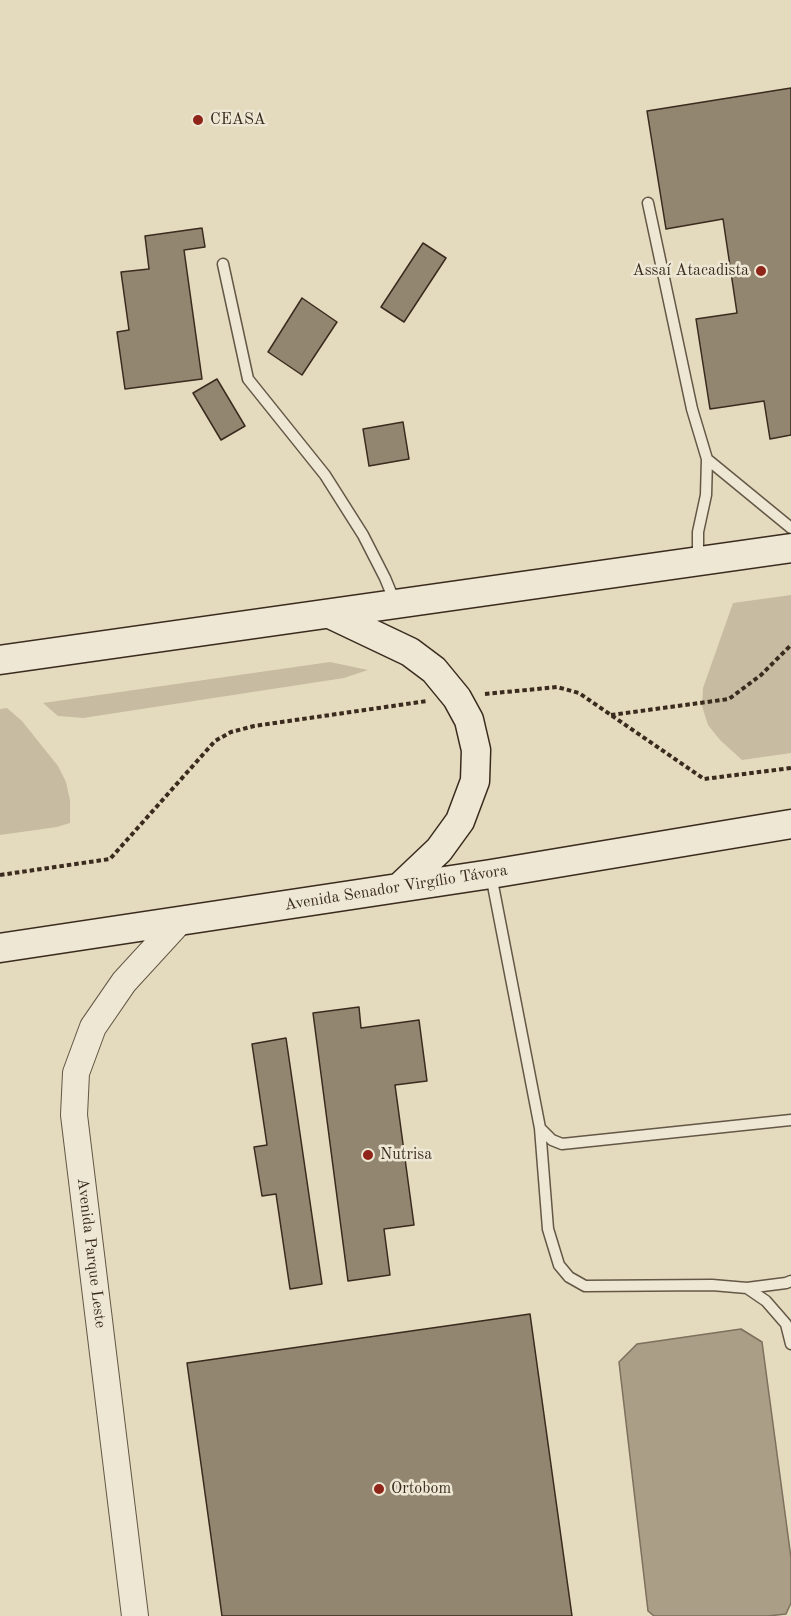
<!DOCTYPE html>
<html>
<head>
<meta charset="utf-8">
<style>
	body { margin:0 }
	canvas { display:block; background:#e4dabd }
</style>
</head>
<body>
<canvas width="791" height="1616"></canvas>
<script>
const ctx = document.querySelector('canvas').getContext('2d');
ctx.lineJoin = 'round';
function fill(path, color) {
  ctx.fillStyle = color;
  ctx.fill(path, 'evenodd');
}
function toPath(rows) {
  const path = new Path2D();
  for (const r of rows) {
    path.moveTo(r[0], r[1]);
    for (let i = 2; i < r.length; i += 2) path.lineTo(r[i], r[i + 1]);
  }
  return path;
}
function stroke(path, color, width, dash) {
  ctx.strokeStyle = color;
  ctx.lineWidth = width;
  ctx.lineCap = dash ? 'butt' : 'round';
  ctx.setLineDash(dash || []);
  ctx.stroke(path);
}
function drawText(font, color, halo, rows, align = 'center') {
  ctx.font = font + ' "Old Standard TT",serif';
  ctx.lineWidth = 5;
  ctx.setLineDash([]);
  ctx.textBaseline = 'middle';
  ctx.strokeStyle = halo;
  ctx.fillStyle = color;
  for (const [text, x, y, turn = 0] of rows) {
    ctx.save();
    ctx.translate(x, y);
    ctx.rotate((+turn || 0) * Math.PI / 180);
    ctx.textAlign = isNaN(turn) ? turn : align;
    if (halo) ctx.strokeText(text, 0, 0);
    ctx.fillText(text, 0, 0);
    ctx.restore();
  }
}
fill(toPath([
	[791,595,791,753,742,760,720,740,708,725,702,706,703,688,733,603],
	[330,662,368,670,344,678,83,718,58,716,43,703],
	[7,708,22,721,58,766,66,782,70,800,70,823,57,827,0,835,0,709]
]), '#c7bca2');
const water = toPath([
	[741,1329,762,1342,791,1558,791,1603,786,1614,768,1616,654,1616,648,1611,619,1362,637,1344,741,1329]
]);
fill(water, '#aa9e87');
stroke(water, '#7d705d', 1.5);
const building = toPath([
	[791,88,791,435,770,439,764,401,710,409,696,319,737,313,723,219,666,229,647,111,791,88],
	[202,228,205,247,184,250,202,379,125,389,117,332,129,330,121,272,149,269,145,236,202,228],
	[423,243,446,258,404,322,381,307,423,243],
	[302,298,337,322,302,375,268,352,302,298],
	[217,379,245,426,221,440,193,393,217,379],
	[403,422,409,459,369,466,363,429,403,422],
	[359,1007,361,1028,419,1020,427,1081,395,1085,414,1225,384,1229,390,1275,348,1281,313,1013,359,1007],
	[286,1038,322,1284,290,1289,276,1194,262,1196,254,1147,267,1145,252,1044,286,1038],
	[530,1314,572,1616,222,1616,187,1363,530,1314]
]);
fill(building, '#928671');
stroke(building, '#3a2b1e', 1.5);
const service = toPath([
	[648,203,692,409,707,459,706,495,698,532,698,561],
	[223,264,248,379,325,475,363,535,385,578,395,602],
	[707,459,791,528],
	[491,875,540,1128,552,1140,562,1144,791,1120],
	[540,1128,548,1229,559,1265,569,1277,585,1286,712,1285,747,1288,766,1301,786,1324,791,1344],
	[747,1288,786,1283,791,1281]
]);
const tertiary = toPath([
	[135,1616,74,1115,76,1073,93,1027,124,982,179,922]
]);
const secondary = toPath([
	[330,614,410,652,434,670,457,698,469,720,476,750,475,781,460,821,439,850,400,887],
	[0,660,791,548],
	[0,948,491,874,791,824]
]);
stroke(service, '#645746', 13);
stroke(tertiary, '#645746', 28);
stroke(secondary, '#3a2b1e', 31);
stroke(toPath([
	[485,694,557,687,579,693,704,779,791,768],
	[611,715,729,699,761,675,791,645],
	[0,875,110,859,215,741,231,732,254,726,427,701]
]), '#3a2b1e', 4, [4.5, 3]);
stroke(service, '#ede7d4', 10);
stroke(tertiary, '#ede7d4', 26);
stroke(secondary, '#ede7d4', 28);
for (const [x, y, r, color] of [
	[198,120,6,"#8f2418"],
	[761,271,6,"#8f2418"],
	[368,1155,6,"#8f2418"],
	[379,1489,6,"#8f2418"]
]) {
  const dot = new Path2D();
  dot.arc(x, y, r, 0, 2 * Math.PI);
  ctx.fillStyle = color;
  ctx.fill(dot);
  stroke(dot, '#ede7d4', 2);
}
drawText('16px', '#3a2b1e', '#ede7d4', [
	["CEASA",210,120],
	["Assaí Atacadista",749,271,"right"],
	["Nutrisa",380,1155],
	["Ortobom",391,1489]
], 'left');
drawText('16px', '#3a2b1e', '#ede7d4', [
	["Avenida Senador Virgílio Távora",396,888,-9],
	["Avenida Parque Leste",91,1253,83]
]);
</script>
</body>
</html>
